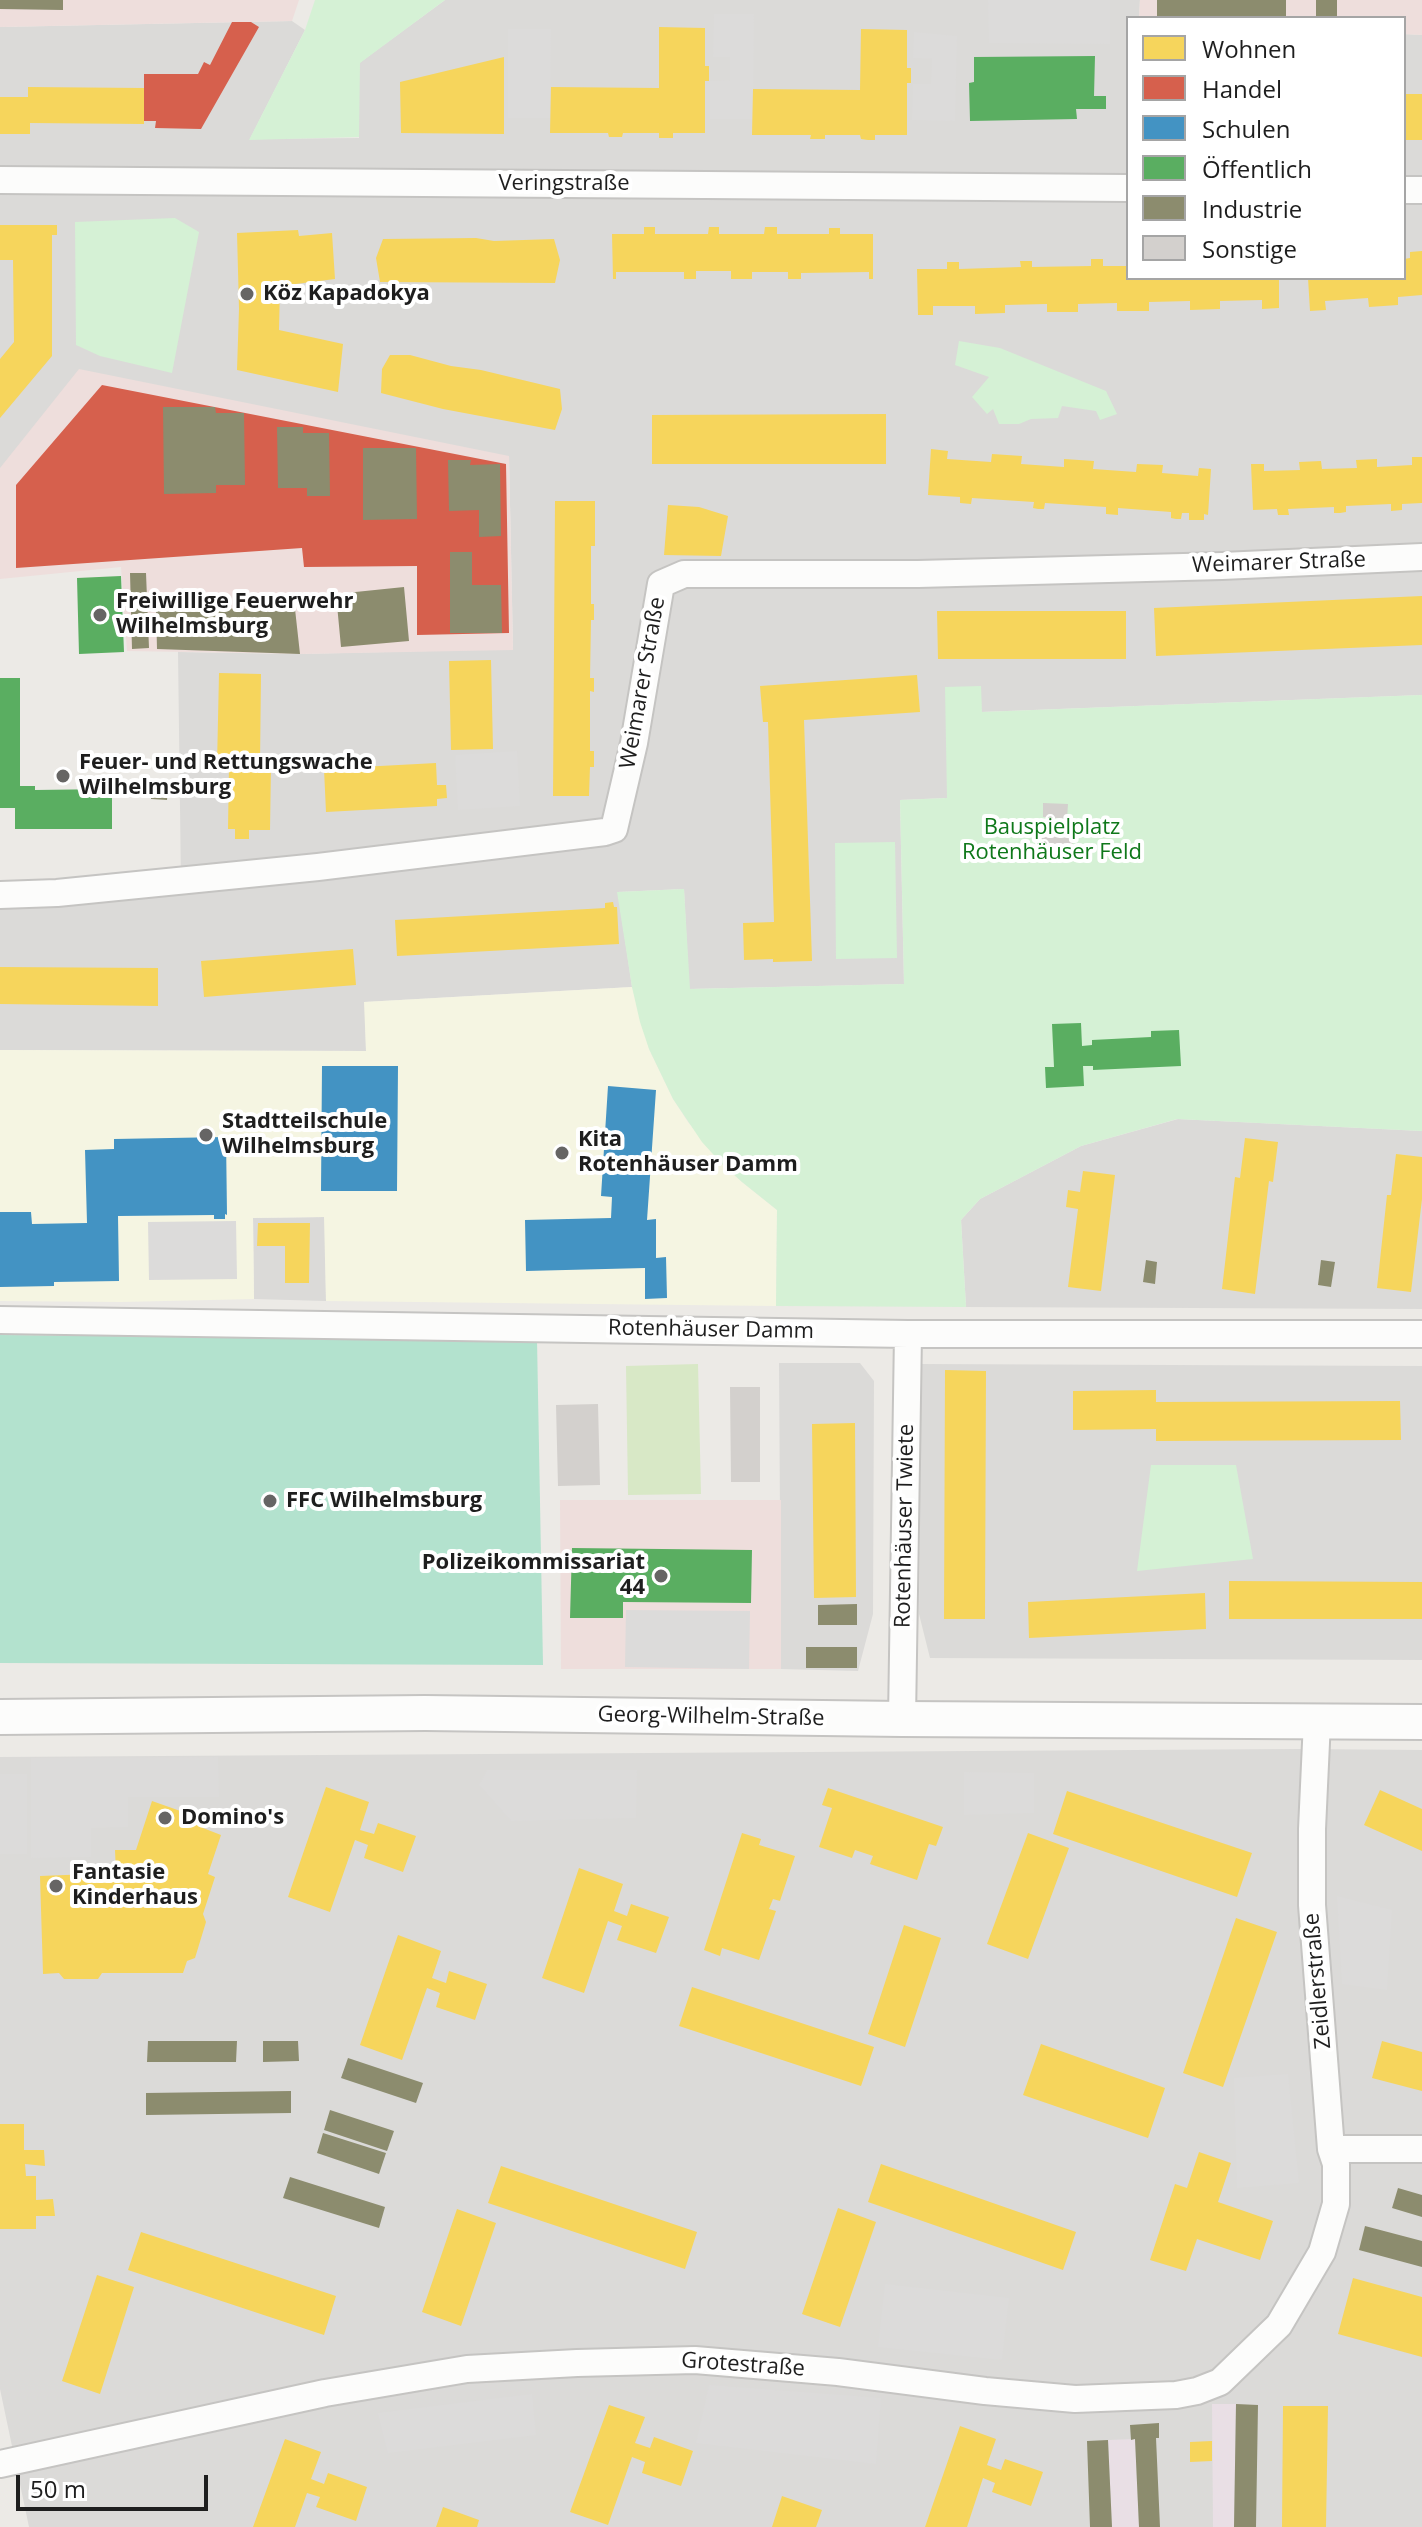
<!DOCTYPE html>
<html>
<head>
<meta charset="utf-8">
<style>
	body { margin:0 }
	#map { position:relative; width:1422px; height:2527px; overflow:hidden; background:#eceae6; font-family:"Open Sans",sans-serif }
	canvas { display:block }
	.legend { position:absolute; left:1126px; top:16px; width:280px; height:264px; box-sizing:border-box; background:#fff; border:2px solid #a5a5a5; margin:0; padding:10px 14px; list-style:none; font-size:24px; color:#1e1e1e }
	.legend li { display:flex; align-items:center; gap:16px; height:40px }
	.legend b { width:40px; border:2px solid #a5a5a5 }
	.scale { position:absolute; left:16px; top:2475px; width:192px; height:36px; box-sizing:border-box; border:4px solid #1e1e1e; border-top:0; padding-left:10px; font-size:24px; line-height:28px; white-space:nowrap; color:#1e1e1e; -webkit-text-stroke:6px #fff; paint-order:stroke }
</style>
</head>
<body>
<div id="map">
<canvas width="1422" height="2527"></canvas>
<ul class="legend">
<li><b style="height:22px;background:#f6d55c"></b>Wohnen</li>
<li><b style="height:22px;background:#d6604d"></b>Handel</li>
<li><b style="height:22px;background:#4393c3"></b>Schulen</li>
<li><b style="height:22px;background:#5aae61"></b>Öffentlich</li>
<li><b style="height:22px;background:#8c8c6e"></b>Industrie</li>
<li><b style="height:22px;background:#d3d0cd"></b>Sonstige</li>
</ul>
<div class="scale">50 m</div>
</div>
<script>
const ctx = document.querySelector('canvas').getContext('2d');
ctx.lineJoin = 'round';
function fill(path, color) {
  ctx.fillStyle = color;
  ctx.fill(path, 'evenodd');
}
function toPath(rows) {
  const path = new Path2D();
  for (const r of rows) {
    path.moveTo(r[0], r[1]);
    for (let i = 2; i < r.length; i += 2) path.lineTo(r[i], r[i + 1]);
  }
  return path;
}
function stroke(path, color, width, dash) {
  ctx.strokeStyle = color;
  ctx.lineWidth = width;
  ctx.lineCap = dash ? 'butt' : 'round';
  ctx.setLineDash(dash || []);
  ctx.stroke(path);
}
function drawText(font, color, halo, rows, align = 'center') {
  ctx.font = font + ' "Open Sans",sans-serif';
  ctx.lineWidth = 8;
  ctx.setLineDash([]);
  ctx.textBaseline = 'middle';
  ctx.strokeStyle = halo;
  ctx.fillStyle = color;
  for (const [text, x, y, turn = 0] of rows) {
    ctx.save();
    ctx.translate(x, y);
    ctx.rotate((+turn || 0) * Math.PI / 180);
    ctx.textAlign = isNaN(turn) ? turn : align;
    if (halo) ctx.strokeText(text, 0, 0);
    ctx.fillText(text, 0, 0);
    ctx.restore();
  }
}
fill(toPath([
	[445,0,1140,0,1139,18,1128,18,1128,278,1404,278,1404,34,1422,35,1422,695,981,712,947,798,900,800,904,984,689,989,684,889,618,892,632,987,365,1002,366,1051,0,1050,0,901,181,884,178,652,300,654,513,649,509,456,0,468,0,27,292,21,305,30,250,139,359,138,359,63],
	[1178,1119,1422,1131,1422,1309,966,1307,961,1220,980,1199,1081,1146],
	[325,1217,326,1301,254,1299,253,1218],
	[779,1363,860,1363,874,1381,873,1614,858,1671,781,1669],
	[921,1364,1422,1366,1422,1660,930,1658,919,1614],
	[1298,1749,1422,1750,1422,2527,29,2527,0,2389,0,1757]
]), '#dbdad8');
fill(toPath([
	[0,0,299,0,292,21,0,27],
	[1140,0,1422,0,1422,35,1404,34,1404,18,1139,18],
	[79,369,509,456,513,650,300,654,127,651,121,567,0,579,0,468],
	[560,1500,781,1500,781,1669,561,1669]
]), '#eededc');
fill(toPath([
	[1212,2404,1236,2404,1234,2527,1213,2527],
	[1135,2439,1139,2527,1112,2527,1108,2440]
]), '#e9dfe5');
fill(toPath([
	[632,987,649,1049,673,1099,688,1122,722,1164,742,1182,777,1210,776,1306,326,1301,324,1217,253,1218,254,1299,121,1302,0,1301,0,1050,366,1051,364,1002]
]), '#f5f5e2');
fill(toPath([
	[698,1364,701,1494,628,1495,626,1366]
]), '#d8e8c6');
fill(toPath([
	[315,0,445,0,360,63,359,137,249,140,305,30],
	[175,218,199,232,172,373,100,356,76,345,75,222],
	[959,341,1000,348,1106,391,1117,414,1100,420,1096,411,1062,406,1058,418,1031,419,1019,424,999,424,993,409,987,414,972,397,989,377,955,365],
	[981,686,982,712,1422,695,1422,1131,1177,1119,1081,1146,980,1199,961,1220,966,1307,776,1306,777,1210,742,1182,722,1164,702,1142,673,1099,649,1049,640,1022,632,987,617,892,684,889,690,989,904,984,900,800,947,798,945,687],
	[895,842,897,958,836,959,835,843],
	[1151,1465,1236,1465,1253,1559,1137,1571]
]), '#d5f1d5');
fill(toPath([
	[0,1335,537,1339,543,1665,0,1663]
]), '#b3e2ce');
fill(toPath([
	[988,0,1110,0,1110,44,989,43],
	[714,14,754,14,753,119,710,119,710,81,730,80,730,57,713,57],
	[508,29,551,29,550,118,508,118],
	[914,32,957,36,955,121,912,120,913,84,931,84,932,59,913,58],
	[517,751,520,806,458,810,455,755],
	[236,1221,237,1279,149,1280,148,1222],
	[626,1610,750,1611,749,1669,625,1667],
	[218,1757,219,1797,128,1797,128,1827,91,1828,91,1857,31,1858,31,1758],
	[487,1770,637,1770,636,1818,511,1821,479,1785],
	[964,1772,1034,1773,1034,1813,964,1815],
	[0,1774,27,1774,27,1854,0,1854],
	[1337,1896,1392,1910,1387,1990,1342,1984],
	[1288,2074,1299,2183,1237,2188,1234,2078],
	[885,2284,1009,2298,1002,2360,878,2347],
	[709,2385,881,2398,876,2464,696,2443],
	[532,2394,536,2435,388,2453,378,2413]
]), '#dcdbda');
fill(toPath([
	[659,27,705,28,705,66,709,66,709,81,705,81,705,133,673,133,673,138,659,138,659,133,623,133,622,137,609,137,608,133,550,133,551,87,659,88],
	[861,29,907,30,907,68,911,68,911,83,907,83,907,135,875,135,875,140,868,140,861,139,860,135,825,135,825,139,810,139,811,135,752,135,753,89,860,90],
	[504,57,504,134,401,133,400,82],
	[28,87,144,88,144,124,30,123,30,134,0,134,0,97,28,97],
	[1404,94,1422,94,1422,140,1404,140],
	[0,225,57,225,57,235,52,235,52,356,0,418,0,359,14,342,13,260,0,260],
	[644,227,655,227,655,234,708,234,709,227,719,227,719,234,764,234,765,227,777,227,777,234,829,234,829,228,840,228,840,234,873,234,873,279,869,279,869,272,801,273,801,279,788,279,788,272,752,272,752,279,731,279,731,271,696,271,696,279,684,279,684,272,616,272,616,279,613,279,612,234,644,234],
	[298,230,299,236,332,233,335,279,280,286,279,330,343,344,338,392,237,370,239,309,237,233],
	[476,238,494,241,554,239,560,260,555,283,380,282,376,258,383,239],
	[1422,251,1422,295,1398,297,1398,305,1369,307,1368,298,1325,301,1326,310,1310,311,1308,278,1404,278,1404,259,1410,258,1410,252],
	[1091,259,1103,259,1103,266,1128,266,1128,278,1279,278,1279,308,1262,309,1262,300,1220,301,1220,309,1190,310,1190,301,1149,302,1149,311,1117,311,1117,303,1078,304,1078,312,1047,312,1047,304,1005,305,1005,313,975,314,975,306,933,306,933,315,918,315,917,269,947,269,947,262,959,262,959,269,1021,267,1020,261,1032,261,1032,267,1091,266],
	[390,355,410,355,451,366,481,370,560,389,562,409,555,430,443,409,381,393,382,369],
	[886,414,886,464,652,464,652,415],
	[931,449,948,451,947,459,991,462,992,454,1022,456,1021,464,1064,467,1064,459,1094,461,1093,469,1136,472,1137,464,1163,465,1162,473,1198,476,1199,468,1211,469,1208,515,1204,514,1204,520,1189,520,1189,513,1182,513,1181,519,1176,519,1171,518,1171,512,1118,508,1118,515,1106,514,1106,507,1045,503,1044,509,1038,509,1033,508,1034,502,972,498,971,504,960,503,960,497,928,495],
	[1412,457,1422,457,1422,503,1402,504,1402,510,1391,511,1391,504,1346,506,1346,512,1340,513,1334,513,1334,507,1288,509,1289,515,1278,515,1277,509,1253,510,1251,464,1264,464,1264,471,1300,470,1299,462,1321,461,1322,469,1357,468,1356,460,1377,459,1377,467,1412,465],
	[555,501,595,501,595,546,591,546,591,604,594,604,594,620,591,620,590,678,594,678,594,692,590,691,590,751,594,751,594,767,590,767,589,796,553,796],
	[668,505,699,507,728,516,721,556,664,555],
	[1422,596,1422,645,1156,656,1154,608],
	[937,611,1126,611,1126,659,938,659],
	[491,660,493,749,451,750,449,661],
	[219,673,261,674,260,764,271,764,270,830,249,830,249,839,235,839,235,829,228,829,229,765,217,765],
	[917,675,920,712,804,720,812,961,773,962,773,959,744,960,743,923,774,922,768,722,763,722,760,686],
	[436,763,437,785,446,785,447,798,437,799,437,806,326,812,324,769],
	[613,902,614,907,617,907,619,944,397,956,395,920,605,908,605,903],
	[353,949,356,985,204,997,201,961],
	[0,967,158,968,158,1006,0,1004],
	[1245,1138,1278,1142,1273,1182,1269,1181,1255,1294,1222,1289,1235,1177,1240,1178],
	[1396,1154,1422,1157,1422,1199,1411,1292,1377,1288,1387,1195,1391,1195],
	[1083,1171,1115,1175,1101,1291,1068,1287,1078,1209,1066,1207,1068,1190,1080,1192],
	[258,1223,310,1223,309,1283,285,1283,285,1246,257,1246],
	[945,1370,986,1371,985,1619,944,1619],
	[1156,1390,1156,1402,1400,1401,1401,1440,1156,1441,1156,1429,1073,1430,1073,1391],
	[855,1423,856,1597,814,1598,812,1424],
	[1229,1581,1422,1582,1422,1619,1229,1619],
	[1205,1593,1206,1629,1029,1638,1028,1602],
	[326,1787,369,1802,360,1830,374,1834,378,1823,416,1836,403,1872,364,1858,368,1845,355,1840,330,1912,288,1897],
	[828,1788,943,1827,936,1846,929,1844,917,1880,870,1864,873,1856,855,1850,852,1858,819,1847,832,1808,822,1805],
	[1380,1790,1422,1809,1422,1851,1364,1825],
	[1067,1791,1252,1853,1237,1897,1053,1834],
	[152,1801,206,1820,203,1828,221,1835,208,1874,215,1877,203,1914,206,1922,195,1958,187,1961,183,1973,102,1973,98,1979,64,1979,59,1973,43,1974,40,1876,116,1873,115,1850,136,1850],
	[742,1833,761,1839,759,1845,795,1856,780,1901,773,1899,769,1909,776,1911,759,1960,722,1948,720,1956,704,1950],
	[1028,1833,1069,1848,1028,1959,987,1944],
	[579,1868,623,1884,614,1911,627,1916,631,1904,669,1917,656,1953,617,1940,622,1926,608,1921,584,1993,542,1978],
	[1236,1918,1277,1932,1223,2087,1183,2073],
	[904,1925,941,1938,905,2047,868,2034],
	[398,1935,441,1951,432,1978,446,1983,449,1971,487,1984,475,2020,436,2007,440,1993,427,1988,402,2060,360,2045],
	[692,1987,874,2047,861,2086,679,2026],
	[1382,2041,1422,2052,1422,2091,1372,2078],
	[1041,2044,1165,2088,1148,2138,1023,2095],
	[0,2124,24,2124,24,2150,44,2150,45,2166,25,2164,26,2176,36,2176,36,2200,53,2199,55,2216,36,2216,36,2229,0,2229],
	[1199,2152,1231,2163,1218,2202,1273,2221,1260,2260,1197,2239,1186,2271,1150,2260,1175,2184,1187,2188],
	[881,2164,1076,2232,1063,2270,868,2202],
	[501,2166,697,2232,685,2269,488,2203],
	[838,2208,876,2222,840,2327,802,2314],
	[457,2209,496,2223,461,2326,422,2312],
	[141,2232,336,2296,324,2335,128,2270],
	[97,2275,134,2287,100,2394,62,2381],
	[1353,2278,1422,2297,1422,2357,1338,2334],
	[609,2405,645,2417,635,2443,650,2448,654,2437,693,2451,681,2486,642,2473,645,2462,632,2457,608,2525,570,2512],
	[1283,2406,1328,2406,1326,2527,1282,2527],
	[960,2426,996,2439,987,2465,1001,2470,1005,2459,1043,2472,1031,2506,992,2492,995,2483,983,2478,967,2527,925,2527],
	[285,2439,321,2452,311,2479,324,2484,328,2473,367,2487,356,2521,316,2507,320,2497,307,2493,295,2527,253,2527],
	[1212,2441,1212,2461,1190,2462,1190,2442],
	[782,2496,822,2510,816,2527,772,2527],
	[443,2507,479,2520,477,2527,436,2527]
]), '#f6d55c');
fill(toPath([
	[232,22,251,22,259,27,201,129,155,128,156,121,144,121,144,74,198,74,204,62,210,65],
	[102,385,506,464,509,633,417,635,417,566,304,567,302,548,16,568,16,485]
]), '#d6604d');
fill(toPath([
	[322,1066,398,1066,397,1191,321,1191],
	[608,1086,656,1090,647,1220,656,1219,656,1258,666,1257,667,1298,645,1299,645,1268,526,1271,525,1220,611,1218,612,1197,601,1196],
	[226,1137,227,1215,225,1214,225,1219,214,1219,214,1215,118,1216,119,1281,54,1282,54,1286,0,1287,0,1212,31,1212,32,1224,87,1223,85,1150,114,1149,114,1139]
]), '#4393c3');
fill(toPath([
	[1095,56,1094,96,1106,96,1106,109,1076,109,1077,119,970,121,969,83,974,82,974,57],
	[121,576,124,652,79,654,77,578],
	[0,678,20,678,20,786,35,786,35,790,112,789,112,829,15,829,15,808,0,808],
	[1081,1023,1082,1046,1092,1045,1092,1040,1151,1037,1151,1031,1179,1030,1181,1066,1093,1070,1093,1066,1083,1066,1084,1086,1046,1088,1045,1067,1054,1067,1052,1024],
	[572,1548,752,1550,751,1603,623,1602,623,1618,570,1618]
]), '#5aae61');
fill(toPath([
	[0,0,63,0,63,10,0,9],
	[1157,0,1286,0,1286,18,1157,18],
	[1316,0,1337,0,1337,18,1316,18],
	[163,407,215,407,216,413,244,413,245,485,216,485,216,493,164,494],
	[277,427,303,427,303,433,329,433,330,496,307,496,307,488,278,488],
	[363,448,416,448,417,519,363,520],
	[448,460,471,460,470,465,500,464,501,536,479,537,479,510,449,511],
	[450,552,472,552,472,585,501,585,502,633,450,633],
	[130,573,146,573,149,648,132,649],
	[404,587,409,641,341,647,336,594],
	[156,608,295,609,300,654,157,649],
	[151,787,168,788,167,800,151,799],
	[1146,1260,1157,1262,1155,1284,1143,1282],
	[1321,1260,1335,1262,1331,1287,1318,1285],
	[857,1604,857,1625,818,1625,818,1605],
	[806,1647,857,1647,857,1668,806,1668],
	[148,2041,237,2041,236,2062,147,2062],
	[263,2041,298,2041,299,2061,263,2062],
	[348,2058,423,2083,416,2103,341,2078],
	[291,2091,291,2113,146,2115,146,2093],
	[330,2110,394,2131,387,2151,324,2130],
	[323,2133,386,2153,379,2174,317,2153],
	[290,2177,385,2207,379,2228,283,2198],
	[1398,2188,1422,2195,1422,2217,1392,2208],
	[1365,2226,1422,2241,1422,2267,1359,2250],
	[1236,2404,1258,2405,1256,2527,1234,2527],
	[1159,2423,1159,2438,1156,2438,1160,2527,1139,2527,1135,2439,1131,2440,1130,2425],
	[1108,2440,1112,2527,1090,2527,1087,2441]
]), '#8c8c6e');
fill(toPath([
	[1043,803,1068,804,1067,819,1043,817],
	[1041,835,1073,836,1072,861,1041,860],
	[730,1387,760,1387,760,1482,731,1482],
	[598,1404,600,1485,558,1486,556,1405]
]), '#d3d0cd');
const minor = toPath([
	[0,180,1128,188],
	[1404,190,1422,190],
	[0,895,57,893,318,867,605,832,614,829,634,743,661,584,684,574,918,574,1222,566,1422,557],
	[0,1320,908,1334,1422,1334],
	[902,1719,908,1334],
	[1317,1721,1312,1829,1312,1905,1331,2149,1422,2149],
	[0,2464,325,2393,467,2369,577,2363,695,2360,838,2372,985,2391,1075,2399,1176,2395,1197,2391,1220,2382,1279,2325,1322,2252,1336,2204,1336,2164,1331,2149]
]);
const tertiary = toPath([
	[0,1717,425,1713,902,1719,1422,1722]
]);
stroke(minor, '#c5c4c2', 30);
stroke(tertiary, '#c5c4c2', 38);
stroke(minor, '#fcfcfb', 26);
stroke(tertiary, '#fcfcfb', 34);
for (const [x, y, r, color] of [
	[247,294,8,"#666564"],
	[100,615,8,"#666564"],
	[63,776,8,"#666564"],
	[206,1135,8,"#666564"],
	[562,1153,8,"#666564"],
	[270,1501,8,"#666564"],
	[661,1576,8,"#666564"],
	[165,1818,8,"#666564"],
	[56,1886,8,"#666564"]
]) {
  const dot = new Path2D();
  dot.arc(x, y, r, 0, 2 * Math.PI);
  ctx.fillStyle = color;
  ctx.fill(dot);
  stroke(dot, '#fff', 3);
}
drawText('22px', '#1e1e1e', '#fff', [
	["Veringstraße",564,184],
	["Weimarer Straße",1279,563,-2],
	["Weimarer Straße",643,683,-80],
	["Rotenhäuser Damm",711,1330,1],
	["Rotenhäuser Twiete",905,1526,-89],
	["Georg-Wilhelm-Straße",711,1717,1],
	["Zeidlerstraße",1318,1981,-95],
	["Grotestraße",743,2365,4]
]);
drawText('bold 22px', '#1e1e1e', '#fff', [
	["Köz Kapadokya",263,294],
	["Freiwillige Feuerwehr",116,602],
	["Wilhelmsburg",116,627],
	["Feuer- und Rettungswache",79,763],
	["Wilhelmsburg",79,788],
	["Stadtteilschule",222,1122],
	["Wilhelmsburg",222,1147],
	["Kita",578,1140],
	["Rotenhäuser Damm",578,1165],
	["FFC Wilhelmsburg",286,1501],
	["Polizeikommissariat",645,1563,"right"],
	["44",645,1588,"right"],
	["Domino's",181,1818],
	["Fantasie",72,1873],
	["Kinderhaus",72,1898]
], 'left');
drawText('22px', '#0f781a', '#fff', [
	["Bauspielplatz",1052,828],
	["Rotenhäuser Feld",1052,853]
]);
</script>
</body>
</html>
